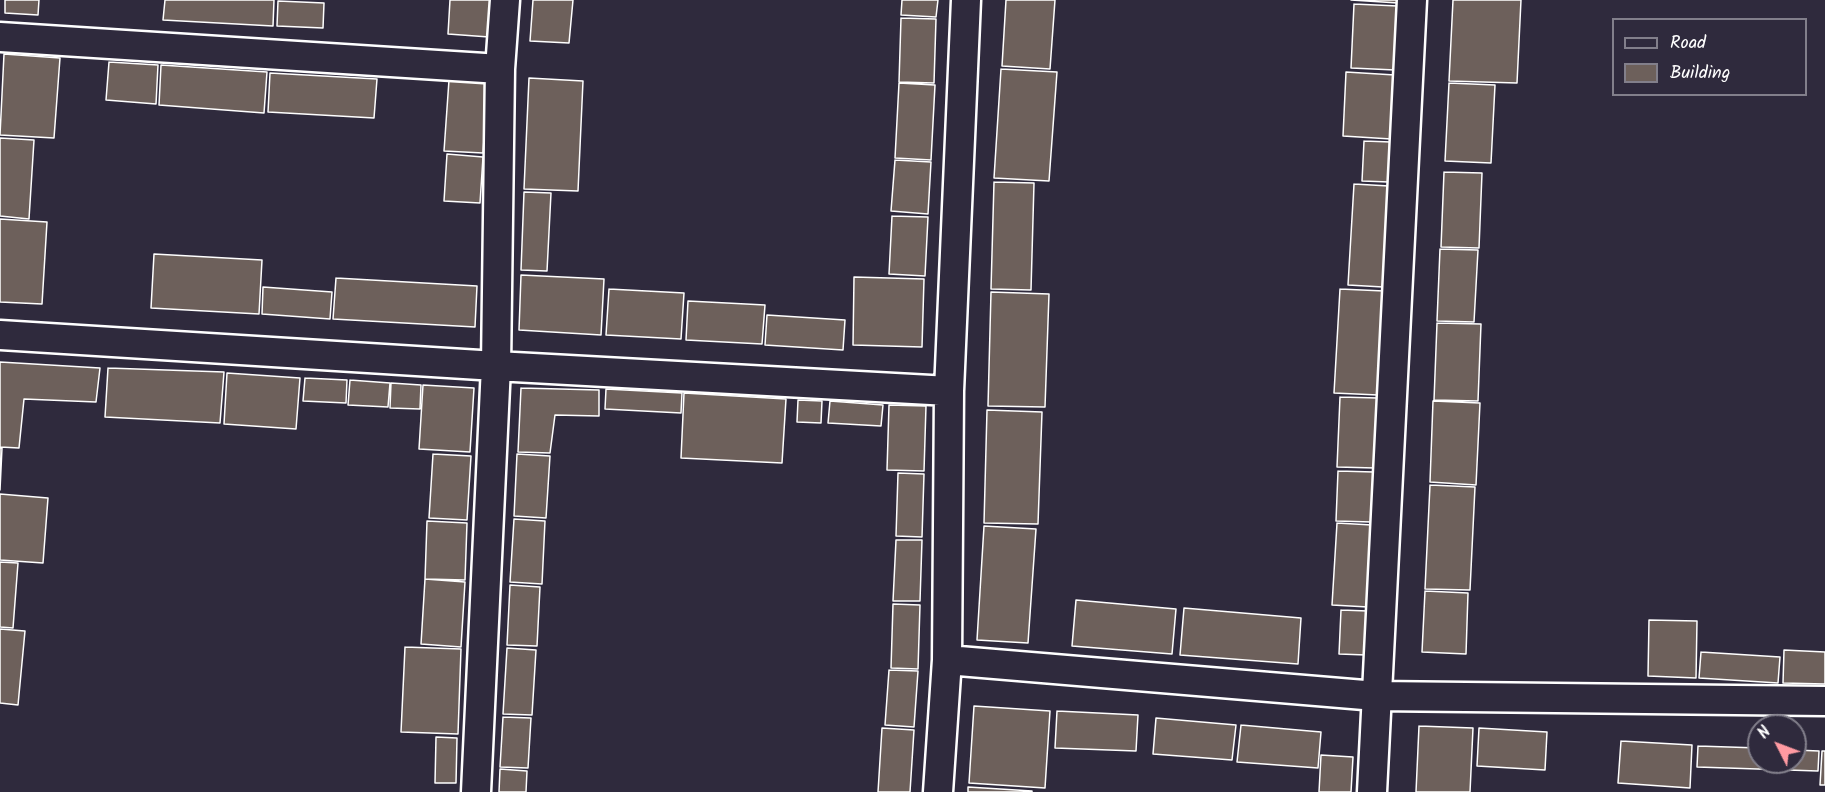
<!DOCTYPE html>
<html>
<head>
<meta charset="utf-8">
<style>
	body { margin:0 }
	#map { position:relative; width:1825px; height:792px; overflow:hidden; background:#2f2a3d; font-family:Kalam,sans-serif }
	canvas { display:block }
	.legend { position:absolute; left:1612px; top:18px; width:195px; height:78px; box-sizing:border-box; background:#2f2a3d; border:2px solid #827f8b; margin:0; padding:8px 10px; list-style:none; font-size:18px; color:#fff }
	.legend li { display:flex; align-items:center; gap:12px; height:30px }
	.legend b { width:30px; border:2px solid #827f8b }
	.north { position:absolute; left:1747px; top:714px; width:60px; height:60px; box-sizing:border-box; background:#2f2a3d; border:2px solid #827f8b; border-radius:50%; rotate:312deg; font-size:16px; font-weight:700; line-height:24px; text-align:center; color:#fff }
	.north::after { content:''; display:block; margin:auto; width:21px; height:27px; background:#ff9aa2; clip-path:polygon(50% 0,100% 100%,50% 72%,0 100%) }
</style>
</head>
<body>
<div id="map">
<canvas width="1825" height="792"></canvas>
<ul class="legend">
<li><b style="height:8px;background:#2f2a3d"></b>Road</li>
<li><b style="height:16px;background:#6d605b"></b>Building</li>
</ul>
<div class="north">N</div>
</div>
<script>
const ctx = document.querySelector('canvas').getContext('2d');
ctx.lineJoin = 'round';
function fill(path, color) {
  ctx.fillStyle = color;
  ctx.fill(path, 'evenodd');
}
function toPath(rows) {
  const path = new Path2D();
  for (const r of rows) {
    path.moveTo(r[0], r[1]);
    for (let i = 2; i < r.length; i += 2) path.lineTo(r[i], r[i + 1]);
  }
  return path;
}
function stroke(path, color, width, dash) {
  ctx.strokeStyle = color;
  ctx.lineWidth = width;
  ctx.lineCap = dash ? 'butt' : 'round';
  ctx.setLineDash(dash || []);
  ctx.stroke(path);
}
const building = toPath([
	[5,0,39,0,38,15,5,13,5,0],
	[165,0,274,0,273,26,163,20,165,0],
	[450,0,492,0,489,37,448,34,450,0],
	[533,0,573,0,569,43,530,41,533,0],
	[902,0,938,0,936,17,901,15,902,0],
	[1006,0,1055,0,1050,69,1002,66,1006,0],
	[1351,0,1399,0,1398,3,1351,0],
	[1453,0,1521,0,1517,83,1449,81,1453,0],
	[278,1,324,3,323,28,277,26,278,1],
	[1354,4,1398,6,1395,70,1351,68,1354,4],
	[901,18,936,19,934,83,899,82,901,18],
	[4,54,60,58,54,138,0,135,4,54],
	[109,62,158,65,156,104,106,100,109,62],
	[161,65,267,72,264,113,159,105,161,65],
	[1001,69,1057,72,1049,181,994,178,1001,69],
	[1346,72,1395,75,1391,139,1343,136,1346,72],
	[270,73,377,79,374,118,268,112,270,73],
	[529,78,583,81,578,191,524,189,529,78],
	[449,80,488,83,483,153,444,151,449,80],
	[899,83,935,85,931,160,895,158,899,83],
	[1449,83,1495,85,1491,163,1445,161,1449,83],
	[0,138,34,140,29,219,0,216,0,138],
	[1364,141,1391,142,1389,182,1362,181,1364,141],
	[447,154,483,157,480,203,444,201,447,154],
	[895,160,931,162,928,214,891,211,895,160],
	[1444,172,1482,173,1479,248,1441,247,1444,172],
	[994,182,1034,183,1031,290,991,289,994,182],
	[1354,184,1389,186,1383,287,1348,285,1354,184],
	[524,192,551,193,547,271,521,270,524,192],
	[892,216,928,217,925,276,889,274,892,216],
	[0,219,47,222,42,304,0,302,0,219],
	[1440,249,1478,250,1474,322,1437,321,1440,249],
	[154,254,262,260,259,314,151,308,154,254],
	[521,275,604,279,601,335,519,330,521,275],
	[854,277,924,279,922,347,853,345,854,277],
	[336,278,477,286,475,327,333,319,336,278],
	[263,287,332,292,330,319,262,314,263,287],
	[609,289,684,293,681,339,606,335,609,289],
	[1340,289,1384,291,1378,395,1334,393,1340,289],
	[991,292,1049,294,1045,407,988,406,991,292],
	[688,301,765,305,762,344,686,340,688,301],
	[767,315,845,320,843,350,765,345,767,315],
	[1437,323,1481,324,1478,401,1434,400,1437,323],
	[0,362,100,368,96,402,24,399,19,448,0,447,0,362],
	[108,368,224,372,220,423,105,417,108,368],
	[227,373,300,378,296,429,224,424,227,373],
	[305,378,347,380,346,403,303,401,305,378],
	[350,380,390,383,388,407,348,405,350,380],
	[391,383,421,385,420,409,390,408,391,383],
	[423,385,474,388,470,452,419,449,423,385],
	[521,388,599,390,599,416,555,415,550,453,518,452,521,388],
	[606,389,682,393,681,413,605,409,606,389],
	[684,393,786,399,782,463,681,458,684,393],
	[1340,397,1378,398,1375,468,1337,467,1340,397],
	[798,400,822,401,821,423,797,422,798,400],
	[830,401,883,405,881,426,828,423,830,401],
	[1433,401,1480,403,1476,485,1430,482,1433,401],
	[889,405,926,406,924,471,887,470,889,405],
	[987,410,1042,412,1038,524,984,523,987,410],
	[0,448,2,448,0,490,0,448],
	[433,454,471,456,467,520,429,518,433,454],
	[517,454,550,456,546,518,514,516,517,454],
	[1338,471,1374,472,1372,522,1336,521,1338,471],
	[898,473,924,474,922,537,896,536,898,473],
	[1430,485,1475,487,1470,590,1425,589,1430,485],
	[0,494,48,498,43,563,0,560,0,494],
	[514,519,545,521,542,584,510,582,514,519],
	[427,521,467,523,465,580,425,579,427,521],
	[1337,523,1372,525,1368,607,1332,605,1337,523],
	[984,526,1036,529,1028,643,977,640,984,526],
	[896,540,922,540,920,601,893,601,896,540],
	[0,562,18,563,13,628,0,627,0,562],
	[425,579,465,582,461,647,421,644,425,579],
	[510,585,540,587,537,646,507,645,510,585],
	[1425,591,1468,593,1466,654,1422,652,1425,591],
	[1076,600,1176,609,1172,654,1072,646,1076,600],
	[893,604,920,605,918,669,891,668,893,604],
	[1184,608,1301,618,1298,664,1180,655,1184,608],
	[1341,610,1368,611,1366,655,1339,654,1341,610],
	[1649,620,1697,621,1696,678,1648,676,1649,620],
	[0,629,25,631,18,705,0,703,0,629],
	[405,647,461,649,458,734,401,732,405,647],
	[507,648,536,650,532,715,503,714,507,648],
	[1784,650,1825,652,1825,684,1783,683,1784,650],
	[1701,652,1780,657,1778,683,1699,678,1701,652],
	[889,670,918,671,914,727,885,725,889,670],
	[974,706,1050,711,1045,788,969,783,974,706],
	[1057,711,1138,715,1136,751,1055,748,1057,711],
	[503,717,531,718,528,768,500,767,503,717],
	[1156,718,1236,725,1232,760,1153,754,1156,718],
	[1241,725,1321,732,1318,768,1237,762,1241,725],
	[1419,726,1473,728,1470,792,1416,792,1419,726],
	[882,728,914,730,910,792,878,792,882,728],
	[1479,728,1547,732,1545,770,1477,766,1479,728],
	[436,737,457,738,456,783,435,783,436,737],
	[1621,741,1692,745,1690,788,1618,783,1621,741],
	[1698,746,1759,748,1759,762,1795,762,1795,750,1819,751,1818,771,1697,767,1698,746],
	[1822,751,1825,751,1825,785,1820,785,1822,751],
	[1321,755,1353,757,1351,792,1319,792,1321,755],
	[500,769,527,771,526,792,499,792,500,769],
	[968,787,1032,791,1032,792,968,792,968,787]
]);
fill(building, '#6d605b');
stroke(building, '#fff', 1.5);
const street = toPath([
	[0,37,500,69],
	[0,335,496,366,949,391],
	[947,660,1376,696,1825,701],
	[476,792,496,366,500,69,505,0],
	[938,792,947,660,949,391,966,0],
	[1372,792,1412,0]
]);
stroke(street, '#fff', 33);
stroke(street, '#2f2a3d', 28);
</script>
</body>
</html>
